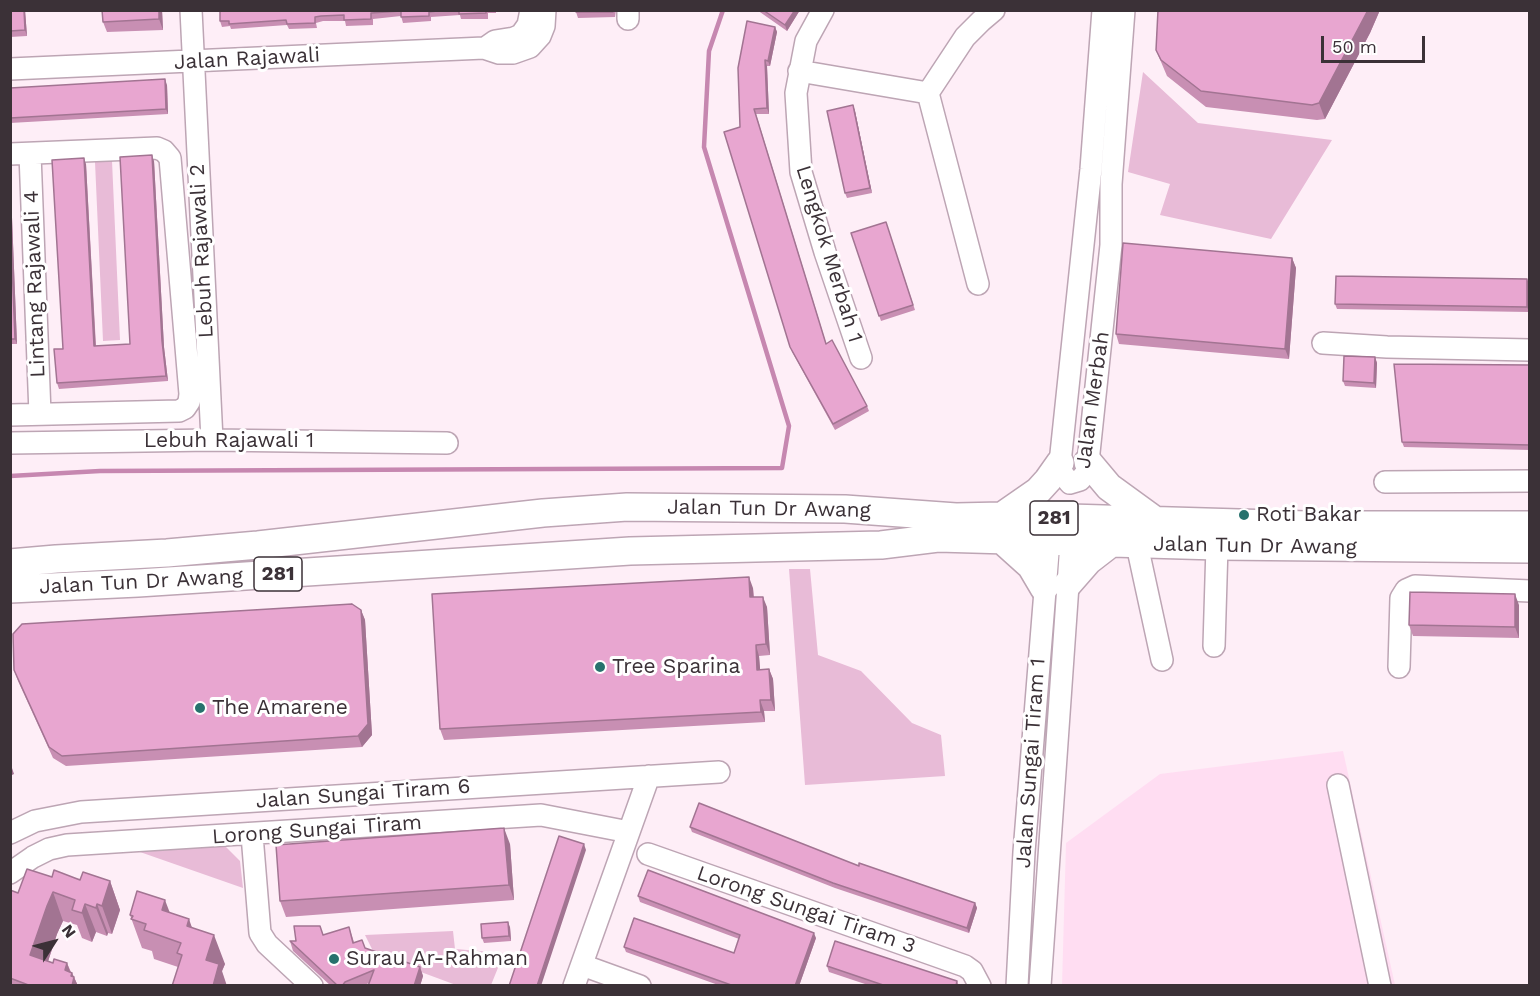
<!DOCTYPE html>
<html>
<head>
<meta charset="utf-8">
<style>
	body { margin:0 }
	#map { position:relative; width:1540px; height:996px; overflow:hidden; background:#feeef7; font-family:"Work Sans",sans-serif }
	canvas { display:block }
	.frame { position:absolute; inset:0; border:12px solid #3b3137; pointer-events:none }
	.north { position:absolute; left:24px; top:912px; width:60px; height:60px; -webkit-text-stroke:4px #fff; paint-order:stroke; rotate:54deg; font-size:16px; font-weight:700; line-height:24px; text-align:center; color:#3b3137 }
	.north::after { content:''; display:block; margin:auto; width:21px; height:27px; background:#3b3137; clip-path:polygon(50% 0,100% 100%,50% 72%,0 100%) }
	.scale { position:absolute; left:1321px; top:36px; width:104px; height:27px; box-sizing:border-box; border:3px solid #3b3137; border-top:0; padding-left:8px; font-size:18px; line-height:21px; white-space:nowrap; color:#3b3137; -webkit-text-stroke:4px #fff; paint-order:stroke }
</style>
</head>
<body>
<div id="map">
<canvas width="1540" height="996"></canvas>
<div class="frame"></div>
<div class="north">N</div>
<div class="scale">50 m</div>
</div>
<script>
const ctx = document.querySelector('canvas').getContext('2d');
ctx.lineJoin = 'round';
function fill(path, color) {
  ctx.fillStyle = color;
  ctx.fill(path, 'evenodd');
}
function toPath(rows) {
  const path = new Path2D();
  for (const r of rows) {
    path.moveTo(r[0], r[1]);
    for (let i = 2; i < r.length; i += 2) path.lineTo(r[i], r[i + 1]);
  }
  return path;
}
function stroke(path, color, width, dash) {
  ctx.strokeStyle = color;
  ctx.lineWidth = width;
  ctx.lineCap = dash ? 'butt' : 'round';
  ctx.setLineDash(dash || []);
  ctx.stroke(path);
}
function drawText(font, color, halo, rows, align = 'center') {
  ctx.font = font + ' "Work Sans",sans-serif';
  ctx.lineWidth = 6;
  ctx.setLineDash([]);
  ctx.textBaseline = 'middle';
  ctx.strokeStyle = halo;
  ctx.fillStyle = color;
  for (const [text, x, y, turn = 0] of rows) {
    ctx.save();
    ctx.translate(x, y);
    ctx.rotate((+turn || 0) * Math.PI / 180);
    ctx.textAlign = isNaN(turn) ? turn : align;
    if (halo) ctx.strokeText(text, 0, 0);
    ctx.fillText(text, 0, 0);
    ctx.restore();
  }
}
fill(toPath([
	[1343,751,1395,985,1062,986,1066,843,1160,774]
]), '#ffddf2');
fill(toPath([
	[1143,72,1198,123,1332,140,1271,239,1160,215,1170,184,1128,172],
	[112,161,120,340,103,341,95,162],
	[789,569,810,569,818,655,861,671,912,723,941,735,945,776,805,785],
	[224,845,240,861,243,888,140,852],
	[453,931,455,949,504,953,491,985,456,985,375,955,365,935]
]), '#e8bbd7');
stroke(toPath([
	[10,476,100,471,782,468,789,426,704,147,709,51,723,10]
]), '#c687b0', 4.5);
const minor = toPath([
	[191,10,212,440],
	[628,10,628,19],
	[823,10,806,41,796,93,801,172,825,252,861,358],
	[1103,10,1091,169,1060,463,1061,472,1070,483,1080,480,1086,473,1088,462,1111,245,1111,184,1124,10],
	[485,48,495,41,514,38,521,35,528,25,531,10],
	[10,69,484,48,499,53,513,53,530,47,540,36,544,26,545,10],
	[799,71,928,93],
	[10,154,157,148,164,151,170,158,190,394,189,402,185,408,179,411,10,415],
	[30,154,40,414],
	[978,284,928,93,965,37,981,21,994,10],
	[1323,343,1387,347,1530,350],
	[10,443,212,440,447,443],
	[1385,482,1530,481],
	[1137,545,1162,660],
	[1214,646,1217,546],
	[1399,667,1401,598,1406,590,1415,586,1530,591],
	[1338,785,1380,986],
	[10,833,35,821,81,812,719,772],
	[252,835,260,933,267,944,312,986],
	[648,854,965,966,972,971,980,986],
	[10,873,33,857,49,849,67,845,541,815,629,832],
	[582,965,640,986],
	[574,986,649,776],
	[1017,986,1024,852,1049,541],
	[1040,986,1071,542]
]);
const major = toPath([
	[1088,462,1109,487,1153,519],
	[1002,516,1038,491,1048,480,1060,463],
	[1001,539,1031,566,1044,588],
	[10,563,56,559,167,553,258,545,543,513,627,507,845,509,956,517,1002,516,1307,525,1530,525],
	[1067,585,1088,561,1110,544],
	[10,589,138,583,630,551,881,545,938,538,1217,546,1530,549]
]);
stroke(minor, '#bda5b4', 24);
stroke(major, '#bda5b4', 30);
stroke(minor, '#fff', 21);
stroke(major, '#fff', 27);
fill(toPath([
	[10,10,25,10,27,36,10,37],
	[162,10,163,30,107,32,103,22],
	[220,10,496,10,496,13,488,13,488,19,461,19,460,15,431,17,431,21,403,23,401,16,373,19,373,25,346,26,345,21,323,21,316,23,317,28,289,29,287,25,231,29,230,26,222,27,220,21],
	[616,10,615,17,578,18,576,12],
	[757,10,800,10,787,31],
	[1158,10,1380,10,1370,33,1325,119,1317,120,1206,107,1167,76,1156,50],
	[775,27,777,32,770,66,767,66,769,114,756,114,826,343,867,406,869,411,835,430,792,352,724,132,740,127],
	[167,85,168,114,10,123,10,88],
	[853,105,855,111,872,193,847,198,845,193],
	[154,161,164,347,168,381,59,389,57,383,63,349,86,164,96,346,130,344],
	[10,167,17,344,10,344],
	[886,222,915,310,881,321,851,233],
	[1292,258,1296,268,1289,359,1119,344,1116,334],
	[1529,284,1529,312,1337,309,1335,304],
	[1375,357,1377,363,1376,388,1345,386,1343,381],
	[1530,365,1530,450,1404,447,1402,442],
	[753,588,754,597,767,607,770,655,759,656,760,669,769,669,773,679,775,711,764,711,765,722,444,740,440,729],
	[1519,605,1519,638,1413,636,1409,625],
	[361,610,365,620,372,735,362,747,66,766,53,758,18,681,14,670],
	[690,827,859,866,975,903,977,908,969,933,835,888,692,832],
	[510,844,514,900,286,917,280,901],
	[52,877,110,881,120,910,112,934,108,933,107,936,96,932,92,942,82,938,77,925,63,921,57,934,48,961,53,963,67,963,71,972,72,973,74,977,78,986,10,986,10,890,18,893],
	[638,896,816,938,799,986,721,986,626,952,624,947,734,953,739,939,640,902],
	[170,913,192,927,225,964,222,971,178,967,154,959,152,951,142,948,130,915],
	[349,927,354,942,365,948,420,967,423,976,420,986,368,986,369,983,362,986,331,986,293,951,290,941,296,941,324,935],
	[510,927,511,941,484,943,482,938],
	[827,966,957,981,959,986,871,986,829,972]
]), '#c88fb3');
fill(toPath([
	[24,10,25,10,27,36,25,30],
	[159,10,162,10,163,30,159,19],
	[795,10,800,10,787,31,785,25],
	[1368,10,1380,10,1370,33,1325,119,1319,103],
	[775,27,777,32,770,66,768,61],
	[765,60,767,66,769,114,767,108],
	[165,79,167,85,168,114,166,109],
	[853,105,855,111,872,193,870,188],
	[152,155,154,161,164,347,168,381,166,376,162,341],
	[84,158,86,164,96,352,94,346],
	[10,167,17,344,15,339,10,214],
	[1292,258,1296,268,1289,359,1285,349],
	[1527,279,1529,284,1529,312,1527,307],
	[1375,357,1377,363,1376,388,1374,383],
	[749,577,753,588,754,608,750,597],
	[1515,594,1519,605,1519,638,1515,627],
	[763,597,767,607,770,655,766,644],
	[361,610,365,620,372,735,362,747,358,736],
	[756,645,759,656,761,680,757,670],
	[769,669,773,679,775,711,771,700],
	[760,700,764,711,765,722,761,712],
	[10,762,14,774,10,776],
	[504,828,510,844,514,900,509,885],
	[584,844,586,850,541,986,537,986],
	[110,881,120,910,112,934,102,906],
	[53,892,63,921,57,934,41,983,30,955,47,906],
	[165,900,176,929,162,910],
	[975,903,977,908,969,933,967,928],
	[85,904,96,932,92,942,82,913],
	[97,904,108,933,107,936,96,908],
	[189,919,199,948,187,926],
	[508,922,510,927,511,941,509,936],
	[814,933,816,938,799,986,795,986],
	[214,935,225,964,222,971,227,986,213,986,206,960],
	[67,963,71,974,72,973,78,986,70,986,65,970],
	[420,967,423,976,420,986,414,986]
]), '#a27492');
const building = toPath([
	[10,10,24,10,25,30,10,31,10,10],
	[102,10,159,10,159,19,103,22,102,10],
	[220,10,446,10,429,12,429,16,401,17,401,11,371,13,371,19,344,20,344,15,321,16,315,17,315,23,287,24,286,20,229,24,229,21,220,21,220,10],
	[459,10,486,10,486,13,459,14,459,10],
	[576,10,614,10,613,12,576,12,576,10],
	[763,10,795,10,785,25,763,10],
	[1158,10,1368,10,1319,103,1312,105,1201,91,1161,60,1156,50,1158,10],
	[747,21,775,27,768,61,765,60,767,108,754,109,826,344,832,340,867,406,833,424,790,347,724,132,740,127,738,68,747,21],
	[165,79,166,109,10,118,10,88,165,79],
	[853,105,870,188,845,193,827,111,853,105],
	[152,155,162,341,166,376,57,383,54,349,63,349,52,160,84,158,94,346,130,344,120,157,152,155],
	[10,214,15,339,10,339,10,214],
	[886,222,913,305,879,316,851,233,886,222],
	[1123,243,1292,258,1285,349,1116,334,1123,243],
	[1336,276,1527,279,1527,307,1335,304,1336,276],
	[1344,356,1375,357,1374,383,1343,381,1344,356],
	[1394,364,1530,365,1530,445,1402,442,1394,364],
	[749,577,750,597,763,597,766,644,756,645,757,670,769,669,771,700,760,700,761,712,440,729,432,594,749,577],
	[1410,592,1515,594,1515,627,1409,625,1410,592],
	[352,604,361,610,368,724,358,736,62,756,49,747,14,670,13,634,22,624,352,604],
	[699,803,859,866,859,863,975,903,967,928,833,883,690,827,699,803],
	[504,828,509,885,280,901,276,845,504,828],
	[559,836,584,844,537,986,509,986,559,836],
	[27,869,52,877,54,870,80,880,83,872,110,881,102,906,97,904,96,908,85,904,82,913,72,910,75,900,53,892,47,906,30,955,53,963,54,959,67,963,65,970,72,973,71,976,74,977,72,986,31,986,10,978,10,890,18,893,27,869],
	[648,870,814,933,795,986,734,986,624,947,634,918,734,953,740,935,638,896,648,870],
	[137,891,165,900,162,910,189,919,187,926,214,935,206,960,219,964,213,986,172,986,182,955,177,953,181,943,144,930,146,924,131,919,133,916,130,915,137,891],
	[508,922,509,936,482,938,481,924,508,922],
	[294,926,320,926,323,935,349,927,353,943,362,940,365,948,420,967,414,986,368,986,374,970,345,982,342,986,338,986,290,941,296,941,294,926],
	[835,941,957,981,956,986,886,986,827,966,835,941]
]);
fill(building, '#e8a6d0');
stroke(building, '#a27492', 1.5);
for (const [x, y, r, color] of [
	[1244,515,6,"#27716d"],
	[600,667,6,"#27716d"],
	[200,708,6,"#27716d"],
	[334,959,6,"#27716d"]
]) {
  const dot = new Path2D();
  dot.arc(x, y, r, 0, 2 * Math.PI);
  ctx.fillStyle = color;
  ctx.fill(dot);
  stroke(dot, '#fff', 2);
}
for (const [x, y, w] of [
	[1054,518,48],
	[278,574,48]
]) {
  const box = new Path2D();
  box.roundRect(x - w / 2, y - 17, w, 34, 4.5);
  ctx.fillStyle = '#fff';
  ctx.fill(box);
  stroke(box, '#3b3137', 1.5);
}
drawText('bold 20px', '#3b3137', null, [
	["281",1054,518],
	["281",278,574]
]);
drawText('21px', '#3b3137', '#fff', [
	["Jalan Rajawali",247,59,-3],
	["Lebuh Rajawali 2",202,251,-93],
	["Lengkok Merbah 1",829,254,73],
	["Lintang Rajawali 4",35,284,-92],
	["Jalan Merbah",1093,400,-82],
	["Lebuh Rajawali 1",229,441],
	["Jalan Tun Dr Awang",769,509,1],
	["Jalan Tun Dr Awang",1255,546,1],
	["Jalan Tun Dr Awang",141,582,-3],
	["Jalan Sungai Tiram 1",1031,763,-86],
	["Jalan Sungai Tiram 6",363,794,-4],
	["Lorong Sungai Tiram",317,830,-4],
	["Lorong Sungai Tiram 3",806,910,19]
]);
drawText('21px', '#3b3137', '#fff', [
	["Roti Bakar",1256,515],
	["Tree Sparina",612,667],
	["The Amarene",212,708],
	["Surau Ar-Rahman",346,959]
], 'left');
</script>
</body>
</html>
